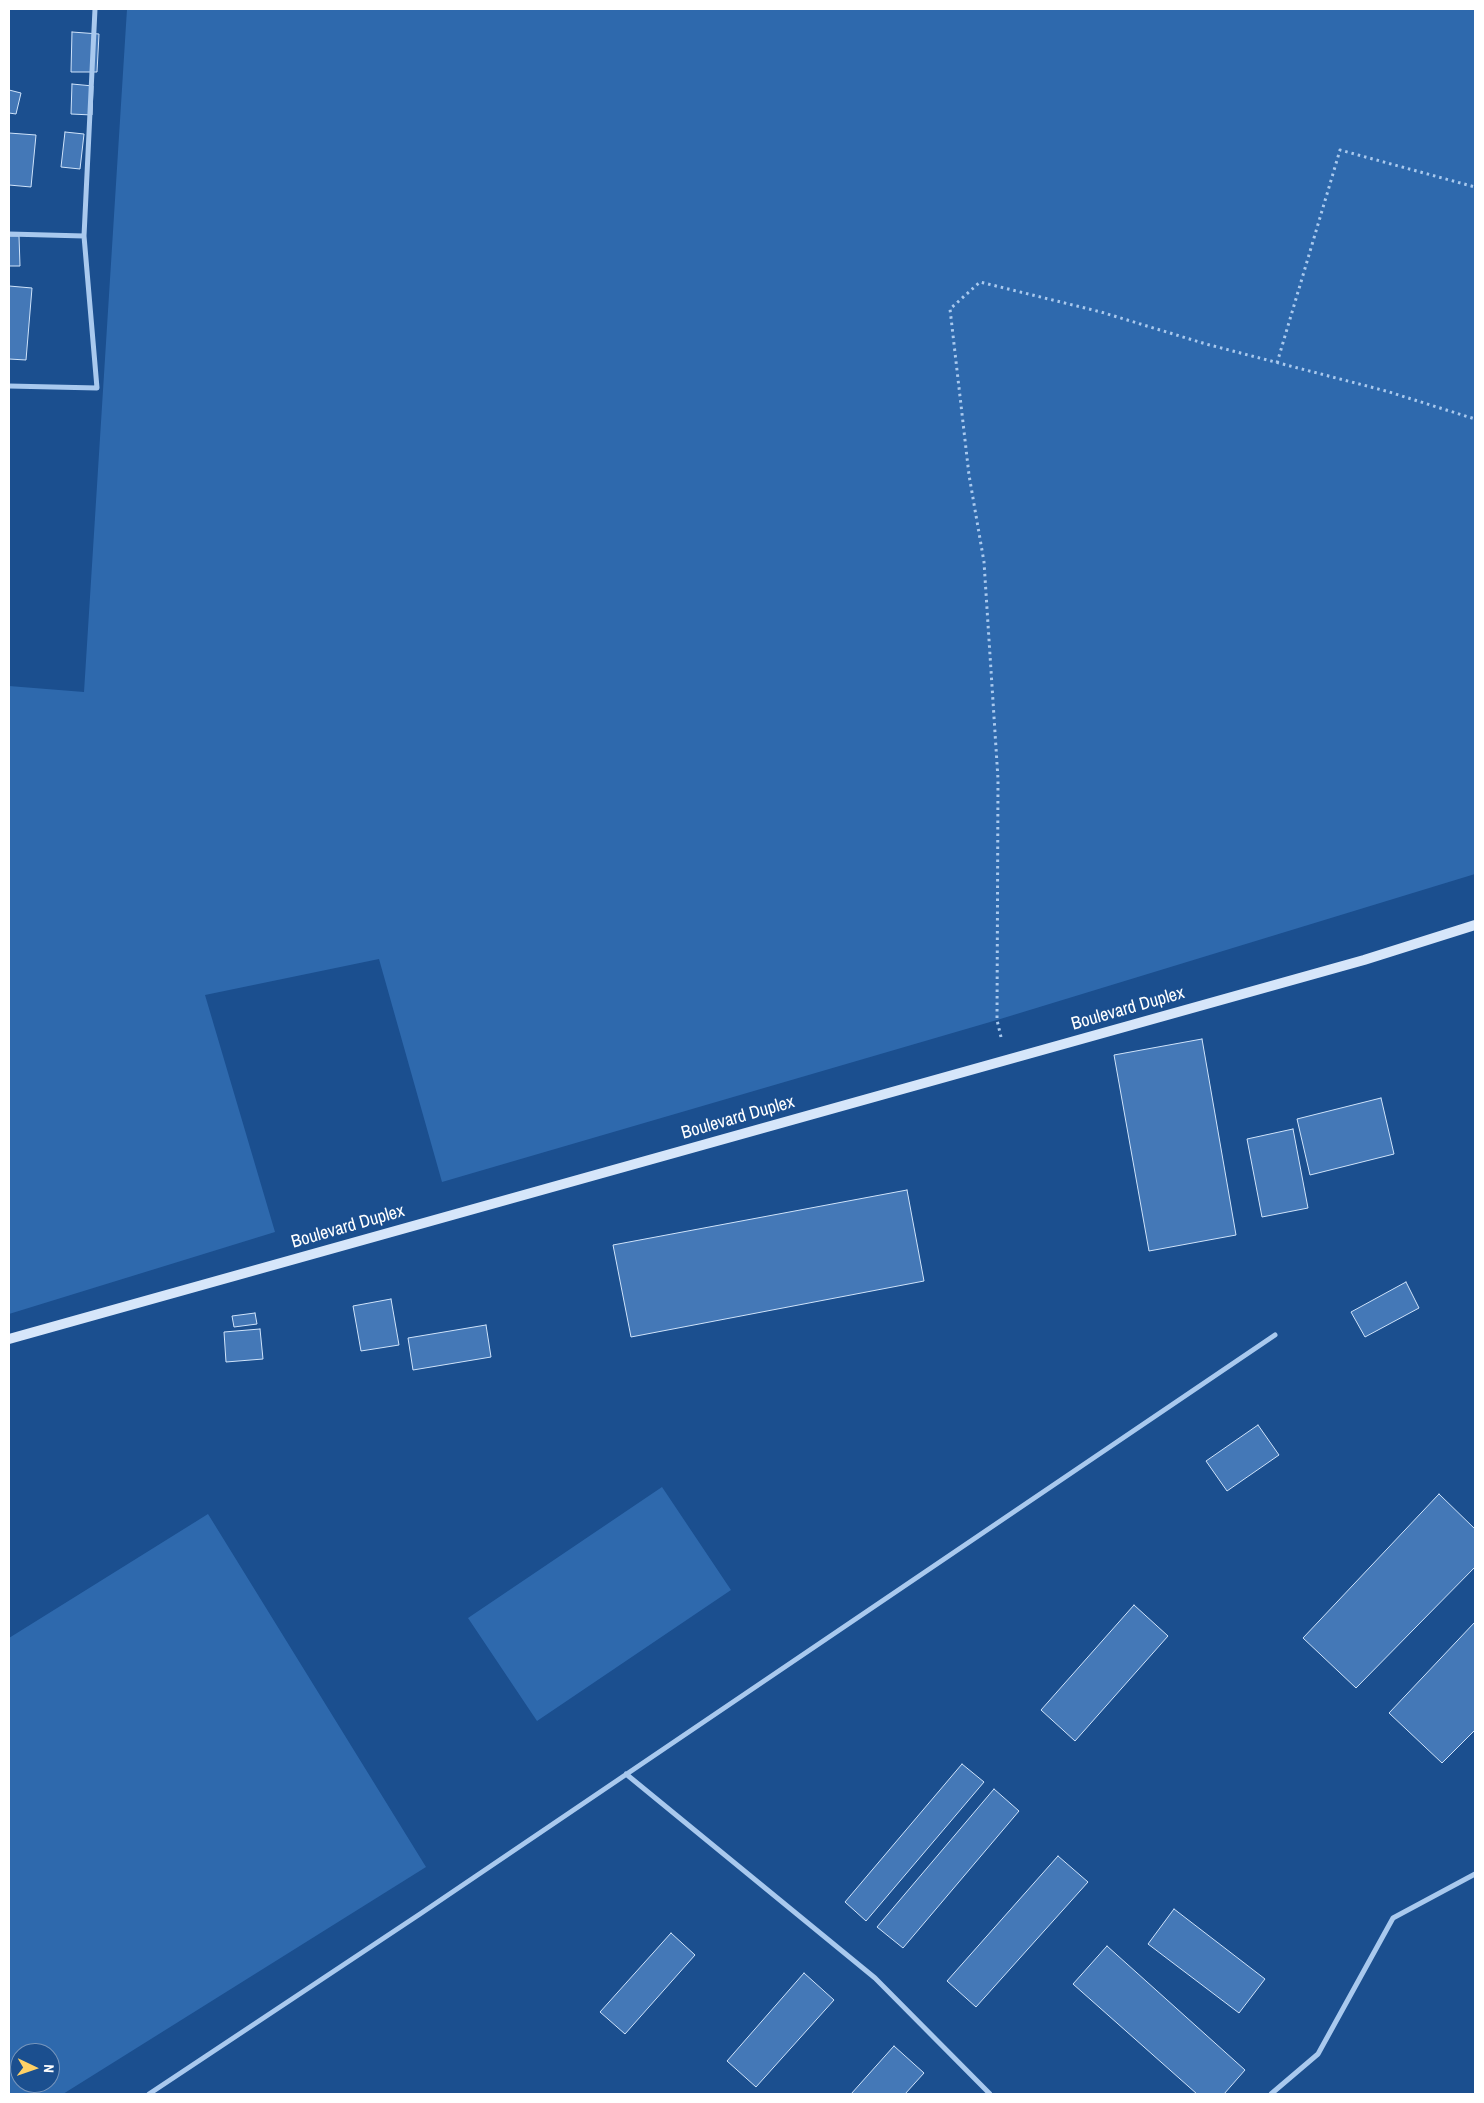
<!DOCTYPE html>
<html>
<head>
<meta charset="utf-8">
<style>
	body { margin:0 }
	#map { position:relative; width:1484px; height:2103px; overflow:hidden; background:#1b4f8f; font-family:"Archivo Narrow",sans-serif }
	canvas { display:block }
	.frame { position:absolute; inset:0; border:10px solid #fff; pointer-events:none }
	.north { position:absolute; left:10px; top:2043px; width:50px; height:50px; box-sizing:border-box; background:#1b4f8f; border:1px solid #7695bc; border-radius:50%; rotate:93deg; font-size:14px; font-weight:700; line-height:20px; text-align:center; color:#fff }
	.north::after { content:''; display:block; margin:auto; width:18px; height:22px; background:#ffd166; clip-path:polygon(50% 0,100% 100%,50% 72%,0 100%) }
</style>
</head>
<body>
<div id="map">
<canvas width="1484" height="2103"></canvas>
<div class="frame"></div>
<div class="north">N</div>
</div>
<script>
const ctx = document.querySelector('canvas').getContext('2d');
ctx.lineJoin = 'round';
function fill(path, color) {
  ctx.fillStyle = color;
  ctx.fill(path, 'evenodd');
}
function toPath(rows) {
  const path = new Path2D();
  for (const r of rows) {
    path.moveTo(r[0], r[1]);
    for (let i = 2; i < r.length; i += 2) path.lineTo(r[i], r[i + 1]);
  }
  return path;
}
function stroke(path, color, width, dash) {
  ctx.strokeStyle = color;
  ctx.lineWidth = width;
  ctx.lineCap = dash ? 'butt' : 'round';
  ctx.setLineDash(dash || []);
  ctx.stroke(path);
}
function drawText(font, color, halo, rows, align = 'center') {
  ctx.font = font + ' "Archivo Narrow",sans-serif';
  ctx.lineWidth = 4;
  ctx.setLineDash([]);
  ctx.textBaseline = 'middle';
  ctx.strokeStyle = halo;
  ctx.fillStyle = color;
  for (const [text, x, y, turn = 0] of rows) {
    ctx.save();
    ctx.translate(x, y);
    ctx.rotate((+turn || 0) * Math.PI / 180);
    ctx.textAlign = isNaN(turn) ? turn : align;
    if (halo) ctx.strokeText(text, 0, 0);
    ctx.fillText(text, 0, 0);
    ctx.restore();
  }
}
fill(toPath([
	[127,9,1475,9,1475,874,997,1020,442,1182,379,959,205,995,275,1232,9,1314,9,686,84,692],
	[662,1487,731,1590,537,1721,468,1618],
	[208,1514,426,1867,63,2094,9,2094,9,1638],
	[20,2053,50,2053,50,2083,20,2083]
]), '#2e69ad');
const building = toPath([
	[72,32,99,34,97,72,71,72,72,32],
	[72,84,93,86,92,115,71,114,72,84],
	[9,90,21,93,16,114,9,113,9,90],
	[65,132,84,134,80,169,61,167,65,132],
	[9,133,36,135,31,187,9,185,9,133],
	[9,236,19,236,20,266,9,266,9,236],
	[9,286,32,288,26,360,9,359,9,286],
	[1202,1039,1236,1235,1149,1251,1114,1055,1202,1039],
	[1381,1098,1394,1154,1310,1175,1297,1119,1381,1098],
	[1293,1129,1308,1208,1262,1217,1247,1139,1293,1129],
	[907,1190,924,1281,631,1337,613,1245,907,1190],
	[1406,1282,1419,1308,1365,1337,1351,1312,1406,1282],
	[391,1299,399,1345,361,1351,353,1306,391,1299],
	[255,1313,257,1324,234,1327,232,1316,255,1313],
	[486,1325,491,1357,413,1370,408,1338,486,1325],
	[260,1329,263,1359,226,1362,224,1332,260,1329],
	[1258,1425,1279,1455,1227,1491,1206,1461,1258,1425],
	[1439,1494,1475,1529,1475,1567,1356,1688,1303,1638,1439,1494],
	[1134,1605,1168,1636,1075,1741,1041,1710,1134,1605],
	[1475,1622,1475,1730,1442,1763,1389,1713,1475,1622],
	[962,1764,984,1782,866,1921,845,1902,962,1764],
	[994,1789,1019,1811,903,1948,877,1927,994,1789],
	[1058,1856,1088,1882,976,2007,947,1981,1058,1856],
	[1174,1909,1265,1979,1239,2013,1148,1944,1174,1909],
	[671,1933,695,1955,625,2034,600,2012,671,1933],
	[1107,1946,1245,2070,1224,2094,1197,2094,1073,1984,1107,1946],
	[804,1973,834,2000,756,2087,727,2061,804,1973],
	[894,2046,924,2073,905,2094,851,2094,894,2046]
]);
fill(building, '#4478b7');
stroke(building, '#cfe3fa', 1);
stroke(toPath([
	[1277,363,1340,150,1475,187],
	[1001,1037,997,1020,998,779,984,562,969,475,950,309,980,282,1101,312,1206,344,1386,391,1475,419]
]), '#a9c9ee', 3, [2.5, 4]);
stroke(toPath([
	[9,234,84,236,95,9],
	[9,386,97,388,84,236],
	[626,1774,875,1978,990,2094],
	[149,2094,420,1914,1275,1335],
	[1271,2094,1318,2054,1393,1918,1475,1874]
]), '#a9c9ee', 5);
stroke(toPath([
	[9,1339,1364,960,1475,925]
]), '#d6e6fa', 10);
drawText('18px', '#fff', '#1b4f8f', [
	["Boulevard Duplex",1128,1009,-16],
	["Boulevard Duplex",738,1118,-16],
	["Boulevard Duplex",348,1227,-16]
]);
</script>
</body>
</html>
